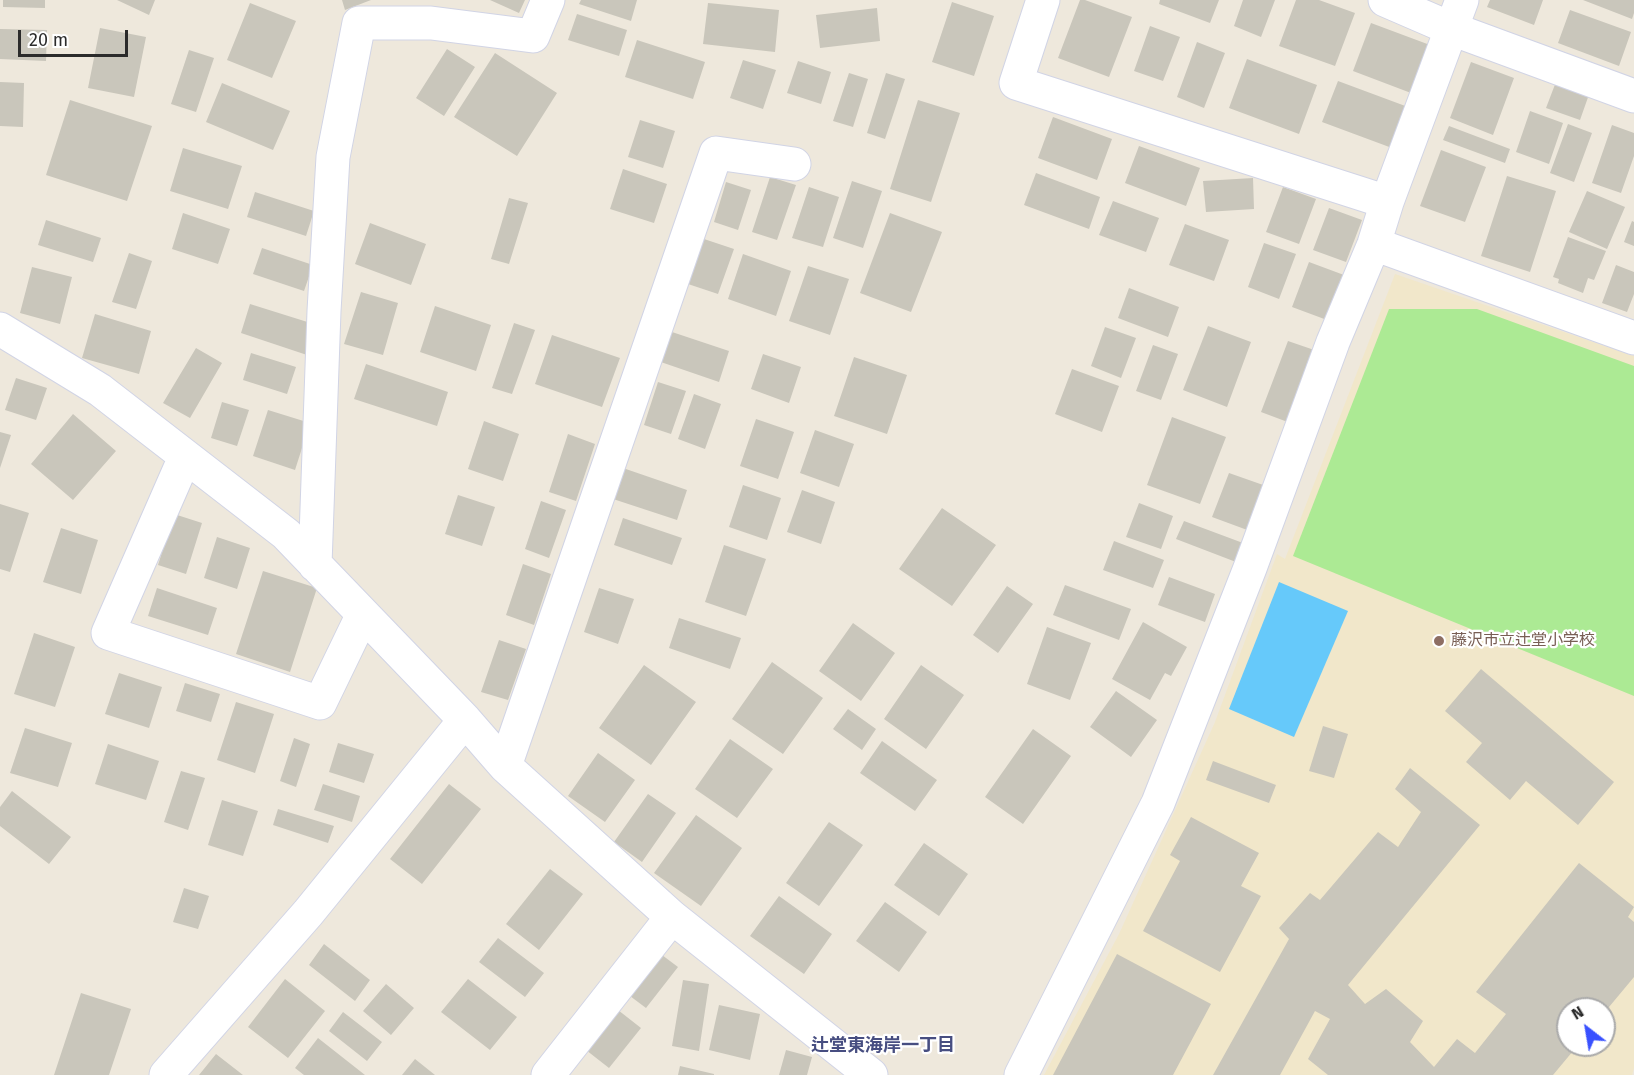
<!DOCTYPE html>
<html>
<head>
<meta charset="utf-8">
<style>
	body { margin:0 }
	#map { position:relative; width:1634px; height:1075px; overflow:hidden; background:#eee8dc; font-family:"Fira Sans",sans-serif }
	canvas { display:block }
	.north { position:absolute; left:1556px; top:997px; width:60px; height:60px; box-sizing:border-box; background:#fff; border:2px solid #aaa; border-radius:50%; rotate:329deg; font-size:16px; font-weight:700; line-height:24px; text-align:center; color:#2b2b2b }
	.north::after { content:''; display:block; margin:auto; width:21px; height:27px; background:#3951ff; clip-path:polygon(50% 0,100% 100%,50% 72%,0 100%) }
	.scale { position:absolute; left:18px; top:30px; width:110px; height:27px; box-sizing:border-box; border:3px solid #2b2b2b; border-top:0; padding-left:8px; font-size:18px; line-height:21px; white-space:nowrap; color:#2b2b2b; -webkit-text-stroke:4px #fff; paint-order:stroke }
</style>
</head>
<body>
<div id="map">
<canvas width="1634" height="1075"></canvas>
<div class="north">N</div>
<div class="scale">20 m</div>
</div>
<script>
const ctx = document.querySelector('canvas').getContext('2d');
ctx.lineJoin = 'round';
function fill(path, color) {
  ctx.fillStyle = color;
  ctx.fill(path, 'evenodd');
}
function toPath(rows) {
  const path = new Path2D();
  for (const r of rows) {
    path.moveTo(r[0], r[1]);
    for (let i = 2; i < r.length; i += 2) path.lineTo(r[i], r[i + 1]);
  }
  return path;
}
function stroke(path, color, width, dash) {
  ctx.strokeStyle = color;
  ctx.lineWidth = width;
  ctx.lineCap = dash ? 'butt' : 'round';
  ctx.setLineDash(dash || []);
  ctx.stroke(path);
}
function drawText(font, color, halo, rows, align = 'center') {
  ctx.font = font + ' "Fira Sans","Noto Sans JP",sans-serif';
  ctx.lineWidth = 4.5;
  ctx.setLineDash([]);
  ctx.textBaseline = 'middle';
  ctx.strokeStyle = halo;
  ctx.fillStyle = color;
  for (const [text, x, y, turn = 0] of rows) {
    ctx.save();
    ctx.translate(x, y);
    ctx.rotate((+turn || 0) * Math.PI / 180);
    ctx.textAlign = isNaN(turn) ? turn : align;
    if (halo) ctx.strokeText(text, 0, 0);
    ctx.fillText(text, 0, 0);
    ctx.restore();
  }
}
fill(toPath([
	[1395,274,1634,356,1634,1068,1632,1075,1044,1075,1119,934,1215,722,1277,554,1285,559],
	[1568,1009,1604,1009,1604,1045,1568,1045]
]), '#f1e7ca');
fill(toPath([
	[1389,309,1477,309,1634,366,1634,696,1293,556]
]), '#acea94');
fill(toPath([
	[1279,582,1348,611,1294,737,1229,709]
]), '#66c9fa');
fill(toPath([
	[3,0,45,0,45,8,3,7],
	[117,0,155,0,149,15],
	[342,0,371,0,345,10],
	[490,0,525,0,519,13],
	[581,0,637,0,631,21,579,4],
	[1080,0,1085,0,1132,17,1109,77,1058,58],
	[1160,0,1219,0,1210,23,1159,4],
	[1243,0,1275,0,1261,37,1234,26],
	[1296,0,1319,0,1355,13,1335,66,1279,46],
	[1490,0,1543,0,1534,25,1487,7],
	[1583,0,1634,0,1634,13,1632,19],
	[952,2,994,16,974,76,932,62],
	[250,3,296,21,272,78,227,60],
	[708,3,779,10,775,52,703,44],
	[877,8,880,41,820,48,816,15],
	[1570,10,1631,32,1619,66,1558,43],
	[577,14,627,30,619,56,568,40],
	[1371,23,1430,45,1411,93,1353,71],
	[1150,26,1180,37,1163,81,1134,71],
	[100,28,146,37,134,97,88,88],
	[0,29,47,30,46,61,0,59],
	[637,40,705,62,693,99,625,77],
	[1197,42,1225,53,1204,108,1177,97],
	[447,49,475,67,444,116,416,98],
	[189,50,214,58,196,112,171,104],
	[495,53,557,93,517,156,454,117],
	[1247,59,1317,85,1299,134,1229,108],
	[743,60,776,70,763,109,730,98],
	[798,61,831,72,821,104,787,93],
	[1471,62,1514,78,1493,135,1450,118],
	[849,73,868,79,853,127,833,121],
	[886,73,905,79,885,139,867,133],
	[1559,74,1592,86,1580,120,1546,108],
	[1338,81,1408,107,1392,148,1322,122],
	[0,82,24,83,23,127,0,126],
	[222,83,290,111,273,150,206,122],
	[70,100,152,126,127,201,46,175],
	[918,100,960,113,931,202,890,189],
	[1530,111,1563,123,1549,164,1516,152],
	[1053,117,1112,139,1097,180,1038,158],
	[640,120,675,131,663,168,628,157],
	[1568,124,1592,133,1574,182,1550,173],
	[1612,125,1634,133,1634,156,1621,193,1592,183],
	[1449,126,1510,149,1505,163,1443,140],
	[1139,146,1200,168,1186,206,1125,183],
	[183,148,242,166,228,209,170,191],
	[1441,150,1486,167,1465,222,1420,206],
	[623,169,667,184,654,223,610,209],
	[1036,173,1100,197,1089,229,1024,205],
	[1507,176,1556,191,1530,272,1481,256],
	[770,177,796,185,777,240,752,232],
	[1253,178,1254,209,1206,212,1203,181],
	[852,181,882,191,863,248,833,238],
	[726,182,751,190,738,230,714,222],
	[809,187,839,197,823,247,792,238],
	[1283,187,1316,199,1299,244,1266,232],
	[1587,191,1625,207,1607,249,1569,232],
	[255,192,314,211,306,236,247,217],
	[509,198,528,203,509,264,491,259],
	[1113,201,1159,218,1146,252,1099,235],
	[1329,208,1362,220,1346,262,1313,250],
	[183,213,230,229,218,264,172,249],
	[890,213,942,232,911,312,860,293],
	[46,220,101,238,93,262,38,245],
	[1632,221,1634,222,1634,246,1624,242],
	[370,223,426,244,411,285,355,264],
	[1185,224,1229,240,1214,281,1169,265],
	[1568,237,1606,251,1594,280,1588,278,1583,293,1558,283,1559,279,1553,277],
	[701,238,734,249,718,294,685,283],
	[1264,243,1296,254,1279,299,1248,287],
	[262,248,313,265,304,291,253,274],
	[129,253,152,261,136,309,112,302],
	[743,254,791,271,776,316,728,299],
	[1309,262,1344,275,1327,320,1292,307],
	[1616,265,1634,272,1634,294,1627,312,1602,303],
	[808,266,849,279,830,335,789,321],
	[32,267,72,277,60,324,20,313],
	[1129,288,1179,307,1168,337,1118,318],
	[361,292,398,303,383,355,344,344],
	[250,304,317,325,307,355,241,333],
	[435,306,491,325,476,371,420,352],
	[95,314,151,331,139,374,82,358],
	[514,323,535,330,512,394,492,388],
	[1208,326,1251,342,1227,407,1183,390],
	[1105,327,1136,338,1121,378,1091,366],
	[666,330,729,351,719,382,655,360],
	[552,335,620,358,602,407,535,384],
	[1288,341,1320,352,1293,424,1261,412],
	[1153,345,1178,354,1161,400,1136,391],
	[196,348,222,363,190,418,163,403],
	[251,353,296,367,287,394,243,380],
	[763,354,801,367,789,403,751,389],
	[854,357,907,375,887,434,834,416],
	[366,364,448,392,437,426,354,399],
	[1072,369,1119,386,1102,432,1055,414],
	[16,378,47,388,36,420,5,410],
	[658,382,686,391,671,434,644,425],
	[694,394,721,404,705,449,678,439],
	[222,402,249,410,237,446,211,438],
	[268,410,310,423,295,470,253,456],
	[73,414,116,451,73,500,31,464],
	[1172,417,1226,437,1200,504,1147,485],
	[756,419,794,432,778,479,740,466],
	[484,421,519,434,503,481,468,469],
	[815,430,854,444,839,487,800,473],
	[0,432,11,435,0,468],
	[568,434,595,444,576,501,549,492],
	[620,467,687,490,677,520,610,498],
	[1229,473,1266,486,1250,531,1212,517],
	[743,485,781,498,767,540,729,527],
	[802,490,835,502,821,544,787,532],
	[458,495,495,507,482,546,445,534],
	[541,501,566,510,549,558,525,549],
	[1139,503,1173,516,1161,549,1126,537],
	[0,504,29,513,10,572,0,569],
	[942,508,996,545,952,606,899,569],
	[174,514,202,523,186,574,158,565],
	[623,518,682,538,672,565,614,545],
	[1184,521,1243,543,1236,562,1176,539],
	[61,528,98,540,81,594,43,582],
	[217,537,250,548,237,589,204,578],
	[1114,541,1164,560,1153,588,1103,570],
	[724,545,766,559,746,616,705,602],
	[523,564,551,574,534,625,506,615],
	[263,571,317,588,290,672,236,654],
	[1169,577,1215,594,1205,622,1158,605],
	[1065,585,1131,609,1119,640,1053,615],
	[1007,586,1033,604,998,653,973,635],
	[157,588,217,608,208,635,148,616],
	[599,588,634,599,618,644,584,632],
	[679,618,741,638,730,669,669,648],
	[1143,622,1187,647,1171,676,1165,673,1150,700,1112,679],
	[853,623,895,653,861,701,819,671],
	[1047,627,1091,643,1070,700,1027,684],
	[34,633,75,647,55,707,14,694],
	[499,640,526,649,508,700,481,692],
	[772,662,823,698,783,754,732,719],
	[644,665,696,702,651,765,599,728],
	[921,665,964,695,926,749,884,719],
	[1481,669,1614,782,1578,825,1526,781,1510,800,1466,762,1482,743,1445,711],
	[119,673,162,687,149,728,105,714],
	[185,683,220,694,211,722,176,711],
	[1116,691,1157,720,1131,757,1090,727],
	[236,702,274,714,255,773,217,760],
	[848,709,876,729,862,750,833,729],
	[1323,726,1348,734,1334,778,1309,771],
	[25,728,72,743,58,787,10,773],
	[1033,729,1071,756,1023,824,985,797],
	[294,738,310,744,296,787,280,781],
	[730,739,773,769,737,818,695,789],
	[882,741,937,780,915,811,860,773],
	[338,743,374,754,364,783,329,772],
	[108,744,159,761,146,800,95,784],
	[598,753,635,780,605,822,568,796],
	[1213,761,1276,785,1269,803,1206,780],
	[1410,768,1480,825,1348,985,1365,1004,1386,989,1423,1021,1410,1042,1434,1067,1457,1039,1475,1053,1506,1014,1476,992,1579,863,1634,907,1628,917,1634,922,1634,977,1604,1013,1604,1009,1568,1009,1568,1045,1578,1045,1553,1075,1328,1075,1308,1059,1330,1019,1315,1011,1280,1075,1213,1075,1289,939,1279,928,1310,893,1320,900,1378,832,1398,847,1421,812,1395,789],
	[181,771,205,778,188,830,164,822],
	[323,784,360,796,352,822,314,810],
	[449,784,481,809,422,884,390,859],
	[12,791,71,837,49,864,0,826,0,807],
	[648,794,676,813,642,862,614,842],
	[222,800,258,811,243,856,208,845],
	[278,809,334,826,328,843,273,825],
	[696,815,742,848,701,906,654,873],
	[1191,817,1259,853,1241,886,1261,896,1220,972,1143,931,1180,861,1170,855],
	[829,822,863,845,819,906,786,883],
	[924,843,968,874,939,916,894,885],
	[550,869,583,894,539,950,506,924],
	[184,888,209,896,198,929,173,922],
	[779,896,832,934,804,974,750,936],
	[885,902,927,932,899,972,856,941],
	[498,938,544,973,525,997,479,962],
	[324,944,370,980,355,1001,309,965],
	[1117,954,1211,1004,1173,1075,1053,1075],
	[662,955,678,967,646,1008,630,996],
	[285,979,325,1011,288,1058,248,1027],
	[468,979,517,1017,490,1050,441,1012],
	[683,980,709,984,699,1051,672,1046],
	[386,984,414,1008,391,1035,363,1011],
	[81,993,131,1009,109,1075,54,1075],
	[719,1005,760,1014,750,1060,709,1050],
	[618,1010,641,1028,609,1068,586,1050],
	[343,1012,382,1042,367,1061,329,1031],
	[318,1038,365,1075,304,1075,295,1068],
	[786,1050,812,1057,807,1075,779,1075],
	[216,1054,243,1075,199,1075],
	[415,1059,435,1075,402,1075],
	[680,1066,714,1074,714,1075,678,1075]
]), '#c9c6bb');
const minor = toPath([
	[1043,0,1016,83,1387,202],
	[1385,0,1452,29,1634,96],
	[1374,244,1634,338],
	[0,329,100,390,286,534,465,720,505,766,672,917,871,1075],
	[185,457,108,633,320,703,363,614],
	[315,565,324,311,333,157,359,23,431,23,533,36,548,0],
	[505,766,716,153,794,164],
	[166,1075,308,913,465,720],
	[548,1075,672,917],
	[1021,1075,1158,803,1250,568,1333,342,1374,244,1387,202,1462,0]
]);
stroke(minor, '#d1d4e5', 35);
stroke(minor, '#fff', 33);
for (const [x, y, r, color] of [
	[1439,641,6,"#8d6e63"]
]) {
  const dot = new Path2D();
  dot.arc(x, y, r, 0, 2 * Math.PI);
  ctx.fillStyle = color;
  ctx.fill(dot);
  stroke(dot, '#fff', 2);
}
drawText('16px', '#785e54', '#fff', [
	["藤沢市立辻堂小学校",1451,641]
], 'left');
drawText('bold 18px', '#474e81', '#fff', [
	["辻堂東海岸一丁目",883,1046]
]);
</script>
</body>
</html>
